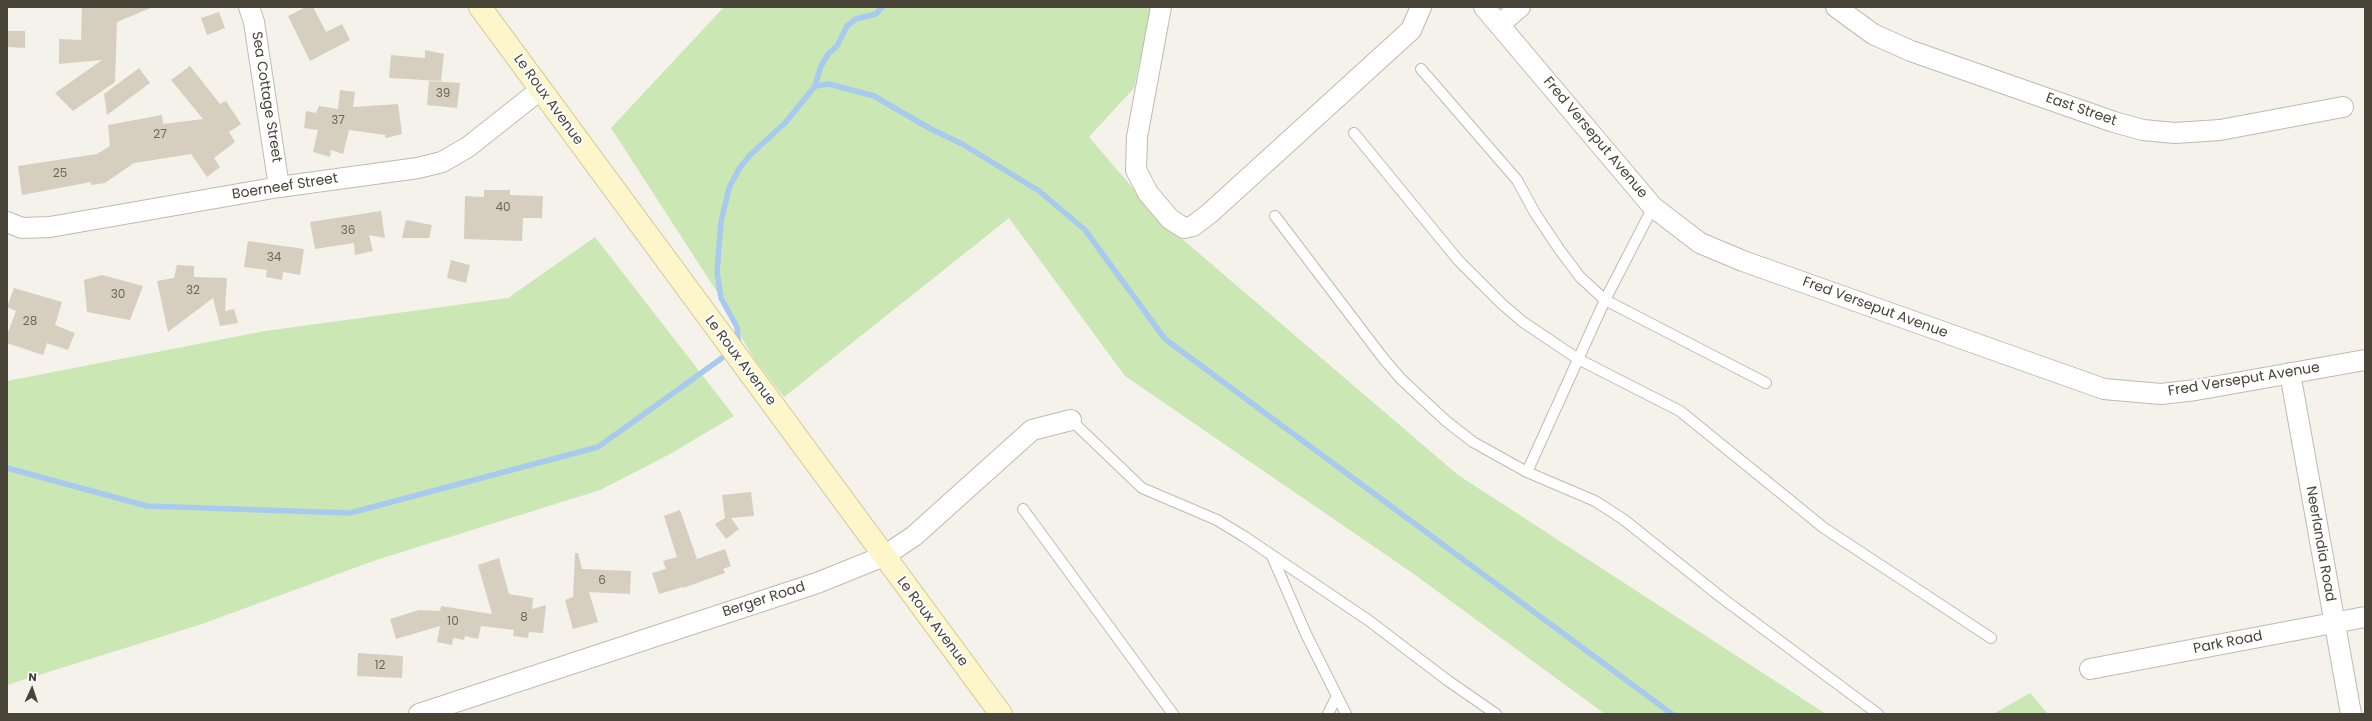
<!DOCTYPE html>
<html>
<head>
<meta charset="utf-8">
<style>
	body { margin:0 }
	#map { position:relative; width:2372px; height:721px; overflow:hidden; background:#f4f2ea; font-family:Poppins,sans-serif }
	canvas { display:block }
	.frame { position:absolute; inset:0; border:8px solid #484438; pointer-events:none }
	.north { position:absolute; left:12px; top:669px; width:40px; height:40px; -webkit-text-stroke:3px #fff; paint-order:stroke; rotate:3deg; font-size:11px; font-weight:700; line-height:16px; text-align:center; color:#484438 }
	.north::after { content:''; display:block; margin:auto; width:14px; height:18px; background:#484438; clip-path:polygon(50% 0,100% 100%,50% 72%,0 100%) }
</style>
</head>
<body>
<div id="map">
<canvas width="2372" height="721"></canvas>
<div class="frame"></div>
<div class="north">N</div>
</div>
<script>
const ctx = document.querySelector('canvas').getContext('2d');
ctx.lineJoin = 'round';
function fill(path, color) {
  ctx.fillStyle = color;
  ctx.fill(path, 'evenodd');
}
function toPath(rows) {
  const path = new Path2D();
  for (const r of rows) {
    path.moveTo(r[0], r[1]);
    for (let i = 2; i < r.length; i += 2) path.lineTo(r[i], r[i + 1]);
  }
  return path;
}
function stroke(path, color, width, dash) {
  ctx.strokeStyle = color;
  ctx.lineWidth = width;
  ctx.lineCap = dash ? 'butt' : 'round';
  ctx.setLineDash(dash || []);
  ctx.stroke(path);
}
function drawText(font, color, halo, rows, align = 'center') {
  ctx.font = font + ' Poppins,sans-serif';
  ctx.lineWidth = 4;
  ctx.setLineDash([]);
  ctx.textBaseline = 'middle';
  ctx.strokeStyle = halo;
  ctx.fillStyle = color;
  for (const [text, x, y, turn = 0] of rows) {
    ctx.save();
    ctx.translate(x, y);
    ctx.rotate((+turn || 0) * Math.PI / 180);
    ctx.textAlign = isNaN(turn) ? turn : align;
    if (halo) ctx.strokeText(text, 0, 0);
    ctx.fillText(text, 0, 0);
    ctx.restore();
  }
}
fill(toPath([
	[724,7,1152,7,1134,88,1089,137,1160,220,1458,475,1826,714,1605,714,1411,572,1125,376,1009,218,784,397,755,360,742,338,730,312,611,128],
	[595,237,734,416,670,454,600,490,376,560,202,624,7,685,7,381,265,331,508,298],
	[2030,693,2048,714,1993,714]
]), '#cae7b4');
stroke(toPath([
	[815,86,821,66,828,54,837,46,847,26,856,19,876,14,882,7],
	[739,345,737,327,721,298,717,272,721,222,729,188,739,169,750,155,786,122,815,86,829,84,874,96,931,129,964,145,1039,191,1085,230,1165,339,1672,714],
	[7,468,147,506,350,513,598,447,729,353]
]), '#a8caef', 5.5);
fill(toPath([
	[82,7,153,7,117,22,115,82,73,111,55,93,102,60,59,64,59,39,81,40],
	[306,7,313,7,326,32,342,24,350,40,310,61,288,16],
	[219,12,225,28,207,35,201,18],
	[7,31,25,31,25,48,7,47],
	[425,50,444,54,441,81,389,78,391,55,425,58],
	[190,66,220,104,226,101,241,124,229,132,235,142,214,158,220,167,207,177,191,154,134,163,105,183,91,185,91,182,22,195,18,166,97,154,110,146,108,125,162,115,163,124,203,119,171,80],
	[139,68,150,83,107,115,104,94],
	[429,81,460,83,457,108,427,105],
	[340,90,355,92,353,107,398,104,402,134,386,138,385,135,349,130,343,154,331,150,330,157,313,152,318,130,304,128,306,111,316,113,319,106,338,109],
	[484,190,510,190,510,195,543,196,542,218,523,218,522,241,464,239,465,196,484,197],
	[381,211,385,238,369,235,373,251,355,255,354,243,315,249,310,222],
	[406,220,432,225,429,238,402,238],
	[248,241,304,249,300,275,283,272,282,280,266,277,267,270,244,267],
	[451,260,470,265,466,283,447,278],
	[177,265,194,266,194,277,227,278,225,311,234,309,238,323,220,326,213,298,168,332,157,281,174,278],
	[102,275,143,286,130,320,87,312,84,280],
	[14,288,62,302,55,325,75,333,68,350,47,343,43,355,7,343,7,335,16,311,7,307],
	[751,492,754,516,731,518,739,529,726,539,715,524,725,518,722,495],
	[680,510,697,559,725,549,731,566,723,569,725,573,683,588,683,587,659,594,652,573,666,569,663,561,677,557,664,516],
	[575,553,578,553,582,569,631,571,630,594,589,592,598,622,573,629,565,600,573,597],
	[499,558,509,594,533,598,532,609,546,605,543,633,529,632,528,638,513,636,514,630,481,626,478,639,465,636,464,640,453,638,452,645,437,642,440,626,396,639,390,619,419,610,440,611,441,606,492,614,478,565],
	[358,653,403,656,402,678,357,676]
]), '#d6cfbf');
const lane = toPath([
	[1421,69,1517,180,1535,213,1559,249,1580,277,1605,300,1766,383],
	[1354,133,1458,260,1502,304,1523,322,1578,359,1680,411,1824,528,1991,638],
	[1275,216,1383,358,1401,379,1446,421,1473,442,1527,472,1595,501,1623,519,1722,598,1878,714],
	[1071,420,1142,488,1217,520,1245,537,1368,620,1447,680,1496,714],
	[1527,472,1605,300,1653,207],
	[1023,509,1173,714],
	[1272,556,1306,634,1346,714],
	[1328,714,1336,698]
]);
const street = toPath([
	[249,7,254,22,279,187],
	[1161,7,1137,137,1136,170,1148,193,1170,219,1184,228,1193,226,1210,213,1411,30,1421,7],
	[1484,7,1653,207,1700,243,1743,261,2104,389,2161,394,2196,390,2365,360],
	[1836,7,1873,34,1911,51,2114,122,2143,130,2175,133,2220,130,2343,107],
	[1499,25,1520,7],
	[7,222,22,228,50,227,279,187,418,168,442,162,468,147,540,90],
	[2290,373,2351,714],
	[2090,669,2365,617],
	[419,714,817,583,884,556,914,536,1032,430,1071,420]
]);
const secondary = toPath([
	[480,7,1001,714]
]);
stroke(lane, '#c0bbac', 12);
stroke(street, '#c0bbac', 22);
stroke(secondary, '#d3ca9a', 24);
stroke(lane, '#fff', 10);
stroke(street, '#fff', 20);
stroke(secondary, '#fdf6cb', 22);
drawText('12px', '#6c675a', null, [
	["39",443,94],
	["37",338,121],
	["27",160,135],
	["25",60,174],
	["40",503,208],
	["36",348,231],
	["34",274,258],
	["32",193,291],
	["30",118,295],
	["28",30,322],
	["6",602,581],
	["8",524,618],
	["10",453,622],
	["12",380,666]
]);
drawText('14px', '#484438', '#fff', [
	["Sea Cottage Street",266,97,81],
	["Le Roux Avenue",548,100,54],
	["East Street",2081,110,19],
	["Fred Verseput Avenue",1595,138,50],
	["Boerneef Street",285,187,-9],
	["Fred Verseput Avenue",1875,308,20],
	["Le Roux Avenue",740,361,53],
	["Fred Verseput Avenue",2244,380,-9],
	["Neerlandia Road",2320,544,80],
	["Berger Road",764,600,-18],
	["Le Roux Avenue",932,622,53],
	["Park Road",2228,643,-11]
]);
</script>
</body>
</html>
